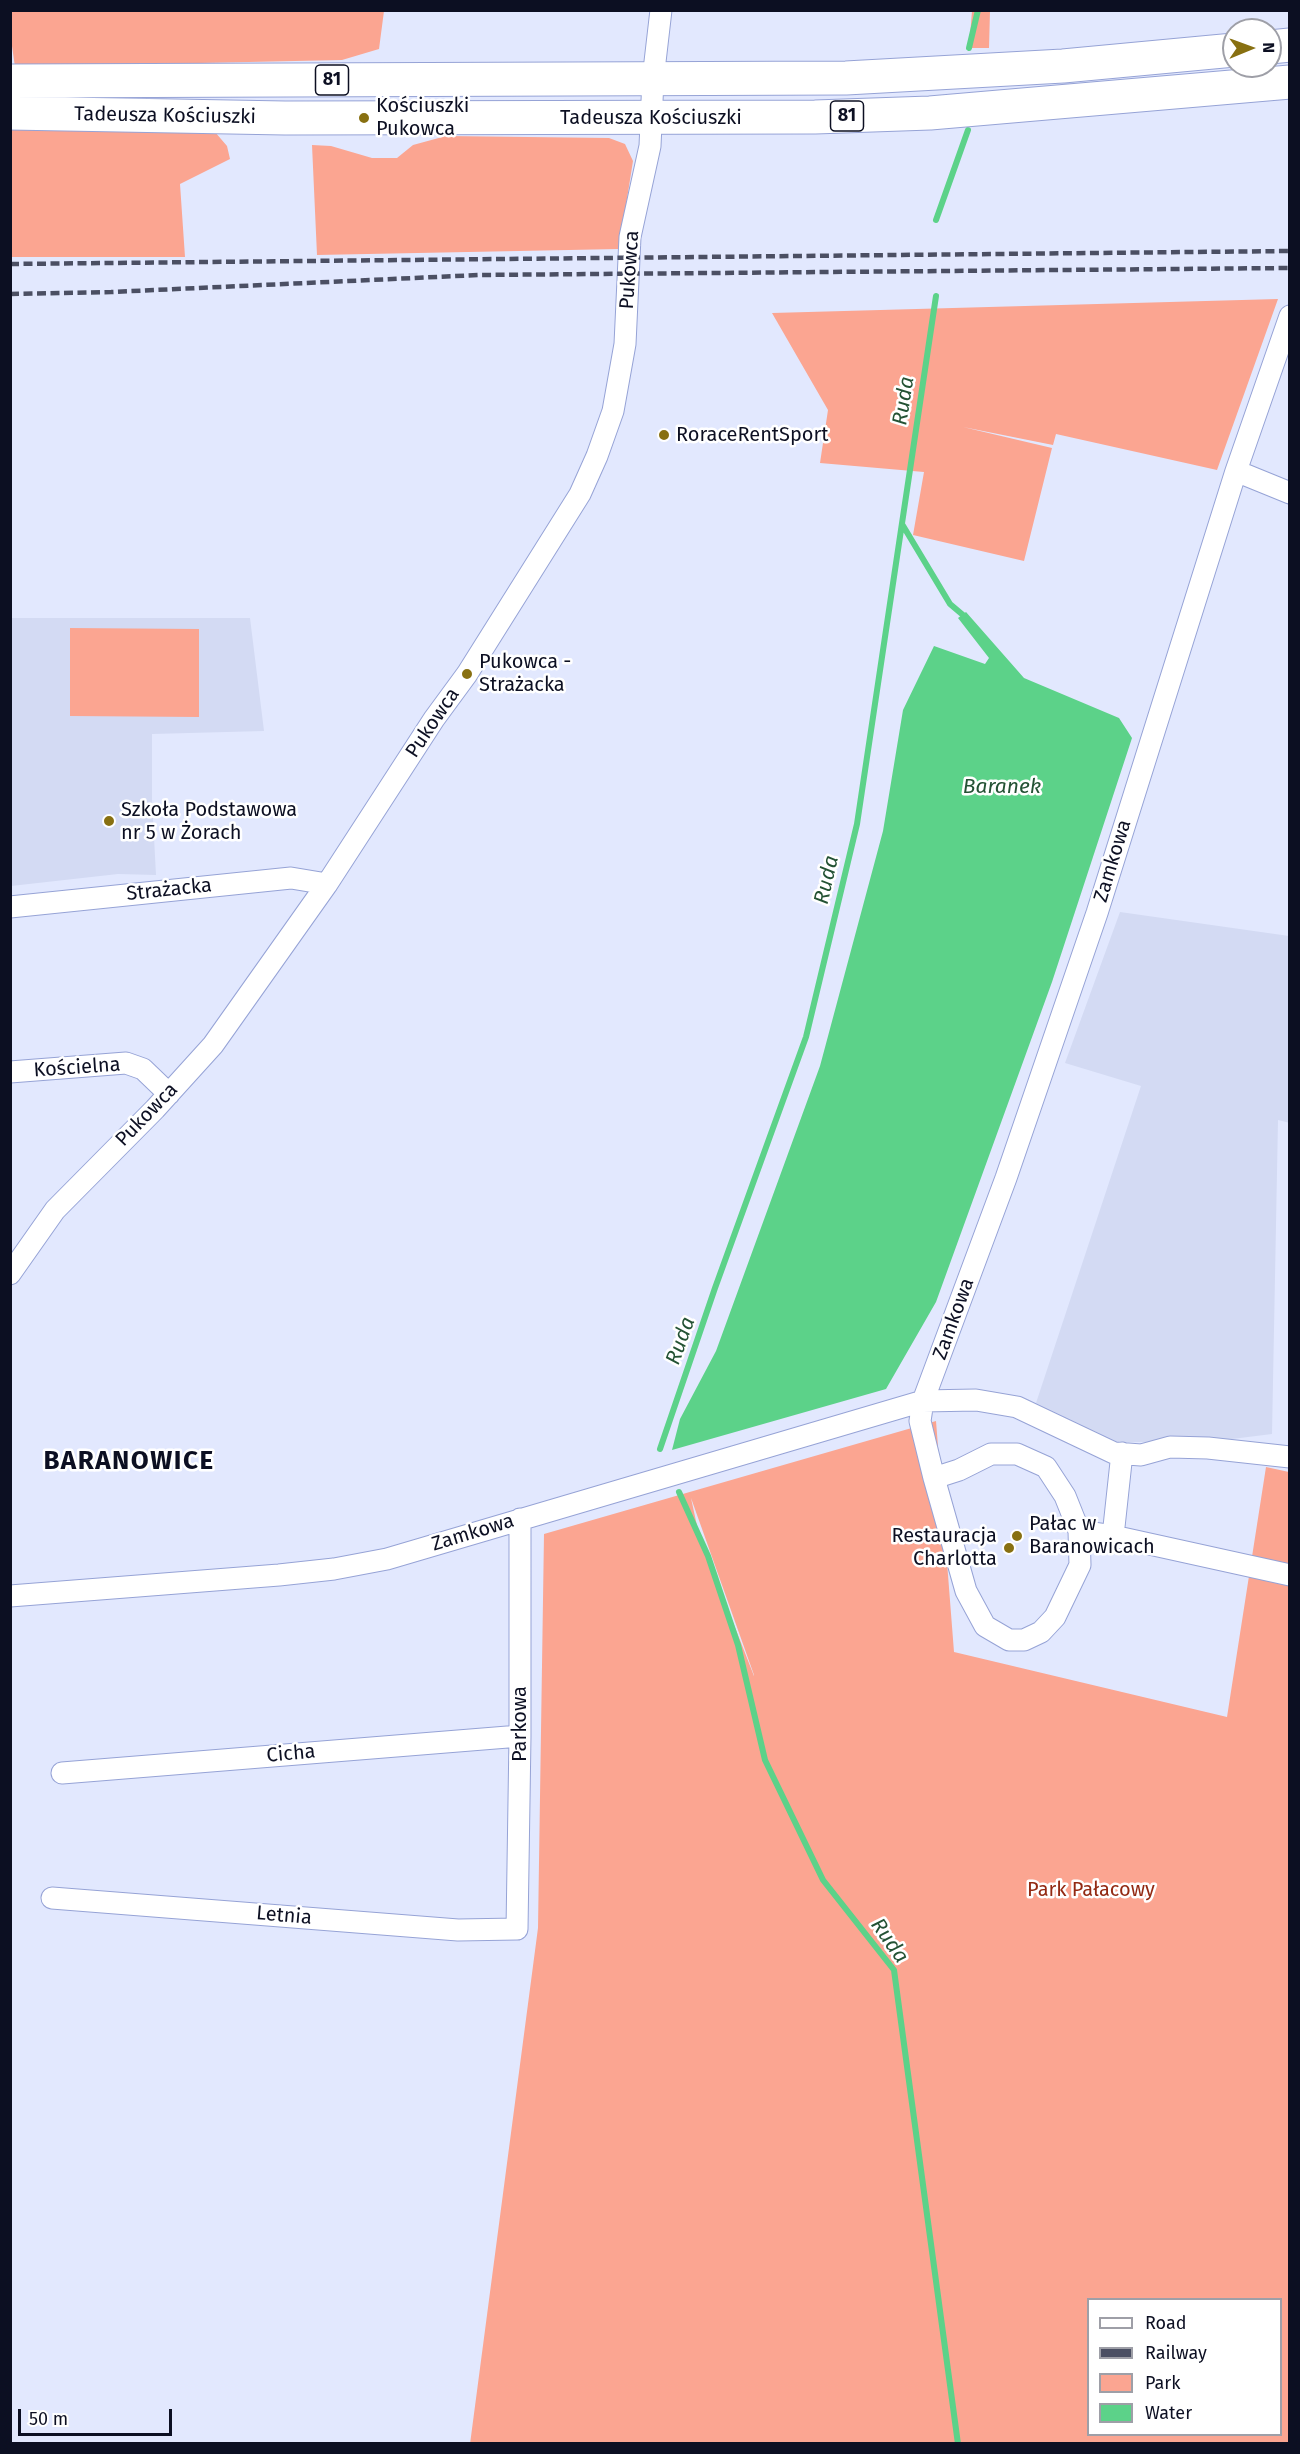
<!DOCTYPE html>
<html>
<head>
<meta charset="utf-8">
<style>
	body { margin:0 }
	#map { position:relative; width:1300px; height:2454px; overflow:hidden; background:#e2e8fe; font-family:"Fira Sans",sans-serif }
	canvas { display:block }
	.frame { position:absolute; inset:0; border:12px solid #0c0f22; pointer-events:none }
	.legend { position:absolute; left:1087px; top:2298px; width:195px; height:138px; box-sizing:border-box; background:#fff; border:2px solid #9e9fa7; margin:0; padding:8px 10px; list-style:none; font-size:18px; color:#0c0f22 }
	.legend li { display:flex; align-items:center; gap:12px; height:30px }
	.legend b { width:30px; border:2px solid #9e9fa7 }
	.north { position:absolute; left:1222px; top:18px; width:60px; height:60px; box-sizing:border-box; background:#fff; border:2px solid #9e9fa7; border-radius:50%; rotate:89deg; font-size:16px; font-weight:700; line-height:24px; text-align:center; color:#0c0f22 }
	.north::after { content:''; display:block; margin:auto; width:21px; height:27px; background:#887011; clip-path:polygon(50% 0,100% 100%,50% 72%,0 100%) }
	.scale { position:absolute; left:18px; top:2409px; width:154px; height:27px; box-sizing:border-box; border:3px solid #0c0f22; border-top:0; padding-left:8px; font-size:18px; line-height:21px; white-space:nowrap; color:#0c0f22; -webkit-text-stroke:4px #fff; paint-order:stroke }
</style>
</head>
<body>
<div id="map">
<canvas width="1300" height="2454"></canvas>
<div class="frame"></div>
<ul class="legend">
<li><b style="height:8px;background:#fff"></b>Road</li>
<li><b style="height:8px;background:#4b4f63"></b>Railway</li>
<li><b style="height:16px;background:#fba591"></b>Park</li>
<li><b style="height:16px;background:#5cd289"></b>Water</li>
</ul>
<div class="north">N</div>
<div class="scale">50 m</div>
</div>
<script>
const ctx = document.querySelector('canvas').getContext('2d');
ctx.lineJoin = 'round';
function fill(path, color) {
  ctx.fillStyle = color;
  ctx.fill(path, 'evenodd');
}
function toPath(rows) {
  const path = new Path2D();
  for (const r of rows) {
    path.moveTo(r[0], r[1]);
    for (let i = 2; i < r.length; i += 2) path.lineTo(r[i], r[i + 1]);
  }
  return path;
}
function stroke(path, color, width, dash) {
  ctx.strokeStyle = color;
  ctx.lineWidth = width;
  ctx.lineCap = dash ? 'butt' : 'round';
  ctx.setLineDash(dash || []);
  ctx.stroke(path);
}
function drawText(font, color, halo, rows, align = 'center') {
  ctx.font = font + ' "Fira Sans",sans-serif';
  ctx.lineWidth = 5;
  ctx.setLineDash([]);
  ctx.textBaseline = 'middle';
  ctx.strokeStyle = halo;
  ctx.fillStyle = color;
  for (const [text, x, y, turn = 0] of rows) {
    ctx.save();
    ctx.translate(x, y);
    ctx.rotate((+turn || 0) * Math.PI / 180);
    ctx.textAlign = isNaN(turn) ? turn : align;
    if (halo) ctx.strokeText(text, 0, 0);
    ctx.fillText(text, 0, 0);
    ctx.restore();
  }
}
fill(toPath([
	[10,618,250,618,264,731,152,734,152,800,156,875,118,874,11,886],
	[1120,912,1289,936,1290,1123,1278,1120,1272,1434,1208,1442,1118,1442,1036,1403,1141,1086,1065,1063]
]), '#d3daf3');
fill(toPath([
	[10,11,384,11,379,49,342,60,15,67,11,39],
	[972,11,990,11,989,48,969,48],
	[11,129,215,132,227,146,230,159,180,184,185,257,11,257],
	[446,136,609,138,625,144,633,161,619,249,317,255,312,145,331,146,372,158,397,158,413,145],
	[1278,299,1217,470,1056,434,1053,445,963,427,1052,448,1024,561,913,535,924,472,820,463,828,410,772,313],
	[70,628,199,629,199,717,70,716],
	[936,1421,954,1652,1227,1717,1266,1467,1289,1472,1289,2443,470,2444,538,1928,544,1534],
	[691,1498,754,1675,754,1676,699,1535],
	[1088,2300,1280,2300,1280,2434,1088,2434]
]), '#fba591');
fill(toPath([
	[966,612,1024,678,1119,718,1132,738,1052,982,936,1302,886,1389,672,1450,680,1419,716,1351,820,1066,883,831,903,710,934,646,985,664,989,658,958,618]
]), '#5cd289');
stroke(toPath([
	[969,48,978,10],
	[936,220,968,130],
	[902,524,950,604,963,615],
	[660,1449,715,1288,806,1037,857,824,936,296],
	[679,1492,708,1556,738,1645,765,1760,823,1880,894,1970,958,2444]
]), '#5cd289', 6);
const street = toPath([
	[1236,471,1290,493],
	[10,907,291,878,327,884],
	[10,1072,126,1063,143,1069,169,1094],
	[10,1274,55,1210,155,1109,213,1045,327,884,434,719,467,674,580,494,597,456,613,411,625,344,630,237,650,146,653,79,661,10],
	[1122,1453,1113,1536,1290,1575],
	[934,1478,959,1470,991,1454,1017,1454,1046,1467,1065,1496,1079,1531,1113,1536],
	[1079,1531,1080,1565,1055,1617,1041,1632,1024,1640,1009,1640,985,1626,966,1591,934,1478,920,1421,923,1401,1006,1178,1097,913,1236,471,1290,316],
	[10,1596,279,1575,334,1569,387,1559,923,1401,976,1400,1017,1407,1114,1453,1141,1455,1170,1447,1208,1448,1290,1457],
	[62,1773,520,1736],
	[52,1898,458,1930,517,1929,520,1736,520,1519]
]);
const primary = toPath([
	[1270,47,1290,45],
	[10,81,846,78,1063,66,1234,50],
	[10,113,285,118,815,117,930,113,1290,82]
]);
stroke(street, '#96a3d6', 23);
stroke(primary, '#96a3d6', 35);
stroke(street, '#fff', 21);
stroke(primary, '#fff', 33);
stroke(toPath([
	[10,264,1290,251],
	[10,294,111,292,479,275,1290,268]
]), '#4b4f63', 4.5, [9, 4.5]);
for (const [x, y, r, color] of [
	[364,118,6,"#887011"],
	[664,435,6,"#887011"],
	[467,674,6,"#887011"],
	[109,821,6,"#887011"],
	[1017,1536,6,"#887011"],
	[1009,1548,6,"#887011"]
]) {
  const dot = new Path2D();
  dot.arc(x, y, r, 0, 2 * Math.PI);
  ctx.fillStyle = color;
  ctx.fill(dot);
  stroke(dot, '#fff', 2);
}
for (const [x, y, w] of [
	[332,80,33],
	[847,116,33]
]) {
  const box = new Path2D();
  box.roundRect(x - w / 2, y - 15, w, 30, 4.5);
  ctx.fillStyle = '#fff';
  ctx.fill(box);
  stroke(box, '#0c0f22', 1.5);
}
drawText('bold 18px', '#0c0f22', null, [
	["81",332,80],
	["81",847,116]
]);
drawText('20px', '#0c0f22', '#fff', [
	["Kościuszki",376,106],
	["Pukowca",376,129],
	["RoraceRentSport",676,435],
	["Pukowca -",479,662],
	["Strażacka",479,685],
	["Szkoła Podstawowa",121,810],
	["nr 5 w Żorach",121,833],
	["Pałac w",1029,1524],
	["Baranowicach",1029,1547],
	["Restauracja",997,1536,"right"],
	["Charlotta",997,1559,"right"]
], 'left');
drawText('20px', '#0c0f22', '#fff', [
	["Tadeusza Kościuszki",165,116,1],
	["Tadeusza Kościuszki",651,118],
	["Pukowca",630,270,-86],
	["Pukowca",433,723,-56],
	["Zamkowa",1113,861,-73],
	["Strażacka",169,890,-6],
	["Kościelna",77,1068,-4],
	["Pukowca",147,1115,-46],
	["Zamkowa",954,1319,-70],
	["Zamkowa",473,1533,-17],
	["Parkowa",520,1724,-90],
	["Cicha",291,1754,-5],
	["Letnia",284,1916,5]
]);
drawText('20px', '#932a13', '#fff', [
	["Park Pałacowy",1091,1890]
]);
drawText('italic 21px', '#235234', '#fff', [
	["Ruda",904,401,-81],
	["Baranek",1002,787],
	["Ruda",827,880,-77],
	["Ruda",681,1341,-70],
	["Ruda",889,1941,55]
]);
ctx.letterSpacing = '1.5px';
drawText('bold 26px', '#0c0f22', '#fff', [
	["BARANOWICE",129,1462]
]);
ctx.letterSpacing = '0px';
</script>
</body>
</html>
